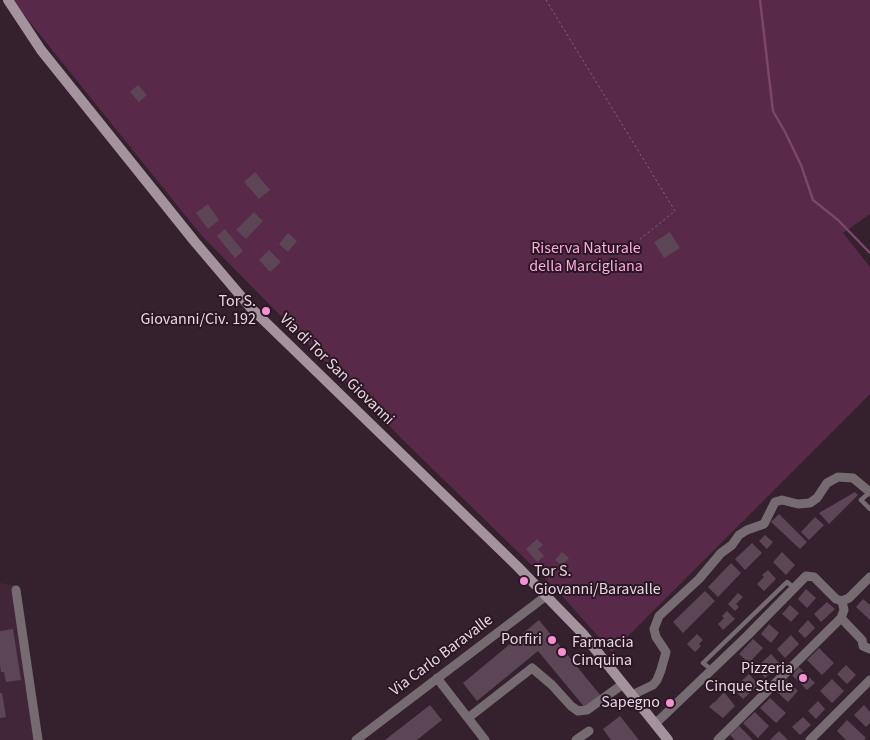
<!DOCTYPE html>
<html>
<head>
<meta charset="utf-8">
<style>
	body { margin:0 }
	canvas { display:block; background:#35202d }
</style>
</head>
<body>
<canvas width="870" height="740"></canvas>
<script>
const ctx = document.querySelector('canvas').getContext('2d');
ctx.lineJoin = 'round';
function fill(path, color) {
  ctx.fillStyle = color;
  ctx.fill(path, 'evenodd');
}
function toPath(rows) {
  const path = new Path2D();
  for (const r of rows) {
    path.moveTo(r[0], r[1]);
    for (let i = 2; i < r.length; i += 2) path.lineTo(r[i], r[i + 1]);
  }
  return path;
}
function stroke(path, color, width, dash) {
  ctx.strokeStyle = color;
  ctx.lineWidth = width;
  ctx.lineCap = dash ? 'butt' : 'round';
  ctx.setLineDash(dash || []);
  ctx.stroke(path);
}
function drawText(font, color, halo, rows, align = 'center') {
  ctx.font = font + ' "Source Sans 3",sans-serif';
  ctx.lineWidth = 4;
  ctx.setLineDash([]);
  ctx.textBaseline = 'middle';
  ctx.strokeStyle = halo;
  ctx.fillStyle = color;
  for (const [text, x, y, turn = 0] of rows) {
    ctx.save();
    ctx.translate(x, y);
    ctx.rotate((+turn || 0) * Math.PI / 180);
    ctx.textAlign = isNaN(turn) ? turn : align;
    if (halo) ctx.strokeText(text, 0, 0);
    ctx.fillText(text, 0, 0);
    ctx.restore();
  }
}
fill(toPath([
	[0,583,19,586,43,740,0,740]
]), '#412638');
fill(toPath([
	[12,0,870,0,870,214,843,233,870,267,870,394,612,652,556,589,405,442,201,235]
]), '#582949');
stroke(toPath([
	[760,0,773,111,785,132,801,165,813,200,838,220,870,253]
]), '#7b4669', 2.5);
fill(toPath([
	[138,85,147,95,139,102,130,92],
	[255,172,270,190,259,199,244,182],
	[208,204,219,220,208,229,196,213],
	[254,212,263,221,246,239,236,230],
	[225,229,243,251,235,258,217,236],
	[670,232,680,248,664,258,654,242],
	[288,233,297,241,288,252,279,244],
	[269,250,281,262,270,272,259,260],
	[855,492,858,495,829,524,819,513],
	[779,514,807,542,800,549,771,522],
	[815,517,824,525,809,540,801,532],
	[765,535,773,542,767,549,759,541],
	[537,539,543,545,538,549,544,556,537,562,526,549],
	[752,543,762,553,745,570,735,559],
	[562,552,569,558,562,566,555,560],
	[782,552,795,565,786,575,773,562],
	[731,563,741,573,718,597,708,587],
	[768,570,776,579,764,591,757,584,764,577,762,575],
	[806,589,816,598,807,608,798,599],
	[705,591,715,601,683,633,673,622],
	[738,593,743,597,736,604,739,607,735,611,728,604],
	[863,599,870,605,870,620,856,607],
	[827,602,835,609,821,622,814,614],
	[790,605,799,613,791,622,782,614],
	[727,611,735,619,723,630,718,624,724,618,722,616],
	[539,620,601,696,586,709,538,651,477,701,463,683],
	[808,620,815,628,805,638,798,631],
	[769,624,779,633,771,643,761,634],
	[13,629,21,680,6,682,4,672,1,672,0,664,0,631],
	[697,634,703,640,699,644,701,646,695,652,687,644],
	[791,635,799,644,785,658,777,649],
	[753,639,763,648,749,663,739,654],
	[819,648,834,663,822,675,807,660],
	[771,654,780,664,765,678,756,668],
	[846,665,856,675,847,684,837,674],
	[799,667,815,683,807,690,792,675],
	[749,674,759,685,743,699,733,689],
	[832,679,844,691,832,703,820,691],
	[786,680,798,691,788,702,776,691],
	[724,692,735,706,723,718,709,707,714,702,714,703],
	[0,693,2,693,6,717,0,718],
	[770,698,786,713,776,723,760,708],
	[818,701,825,709,816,719,808,711],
	[430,705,442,720,417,740,385,740],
	[864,705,870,712,870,723,866,727,854,715],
	[755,712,769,726,758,738,743,723],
	[620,716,639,740,611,740,603,729],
	[803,717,811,725,800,735,792,727],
	[847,720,866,738,864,740,846,740,837,731],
	[739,726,753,740,735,740,730,735],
	[779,731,788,740,770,740]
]), '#5c4554');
stroke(toPath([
	[546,0,675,211,639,240]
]), '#786570', 1, [2.5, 2.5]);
stroke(toPath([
	[870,492,861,500,870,509],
	[712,670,703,663,787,582,794,588]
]), '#776b72', 4.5);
stroke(toPath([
	[16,590,38,740],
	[842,601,849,598,870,577],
	[841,618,862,640,863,646,870,649],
	[437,678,485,740],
	[632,695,653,685,657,680,661,670,666,652,656,637,654,629,659,616,699,579,721,553,732,545,739,535,747,530,764,524,775,502,782,500,798,504,810,503,817,498,827,483,838,477,853,478,870,492],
	[468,718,532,668,552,685,571,706,578,711,587,710,623,684],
	[655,724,747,636,806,576,814,577,836,599,842,601],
	[356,740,546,596],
	[576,740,589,731],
	[718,740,841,618,844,610,842,601],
	[810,740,870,680]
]), '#776b72', 9);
stroke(toPath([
	[8,0,41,50,195,242,251,308,518,567,583,634,668,740]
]), '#a4929d', 10);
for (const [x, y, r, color] of [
	[266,311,5,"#f591d2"],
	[524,581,5,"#f591d2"],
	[552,640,5,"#f591d2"],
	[562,652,5,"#f591d2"],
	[803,678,5,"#f591d2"],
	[670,703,5,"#f591d2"]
]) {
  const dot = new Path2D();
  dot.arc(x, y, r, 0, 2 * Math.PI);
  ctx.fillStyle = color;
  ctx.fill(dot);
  stroke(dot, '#2b1623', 2);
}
drawText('16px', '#fcaadf', '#2b1623', [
	["Riserva Naturale",586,249],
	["della Marcigliana",586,267]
]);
drawText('16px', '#e5d7df', '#2b1623', [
	["Tor S.",256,302],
	["Giovanni/Civ. 192",256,320],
	["Tor S.",534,572,"left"],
	["Giovanni/Baravalle",534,590,"left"],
	["Porfiri",542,640],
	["Farmacia",572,643,"left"],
	["Cinquina",572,661,"left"],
	["Pizzeria",793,669],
	["Cinque Stelle",793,687],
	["Sapegno",660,703]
], 'right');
drawText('16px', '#e5d7df', '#2b1623', [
	["Via di Tor San Giovanni",336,370,44],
	["Via Carlo Baravalle",442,656,-37]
]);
</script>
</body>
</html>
